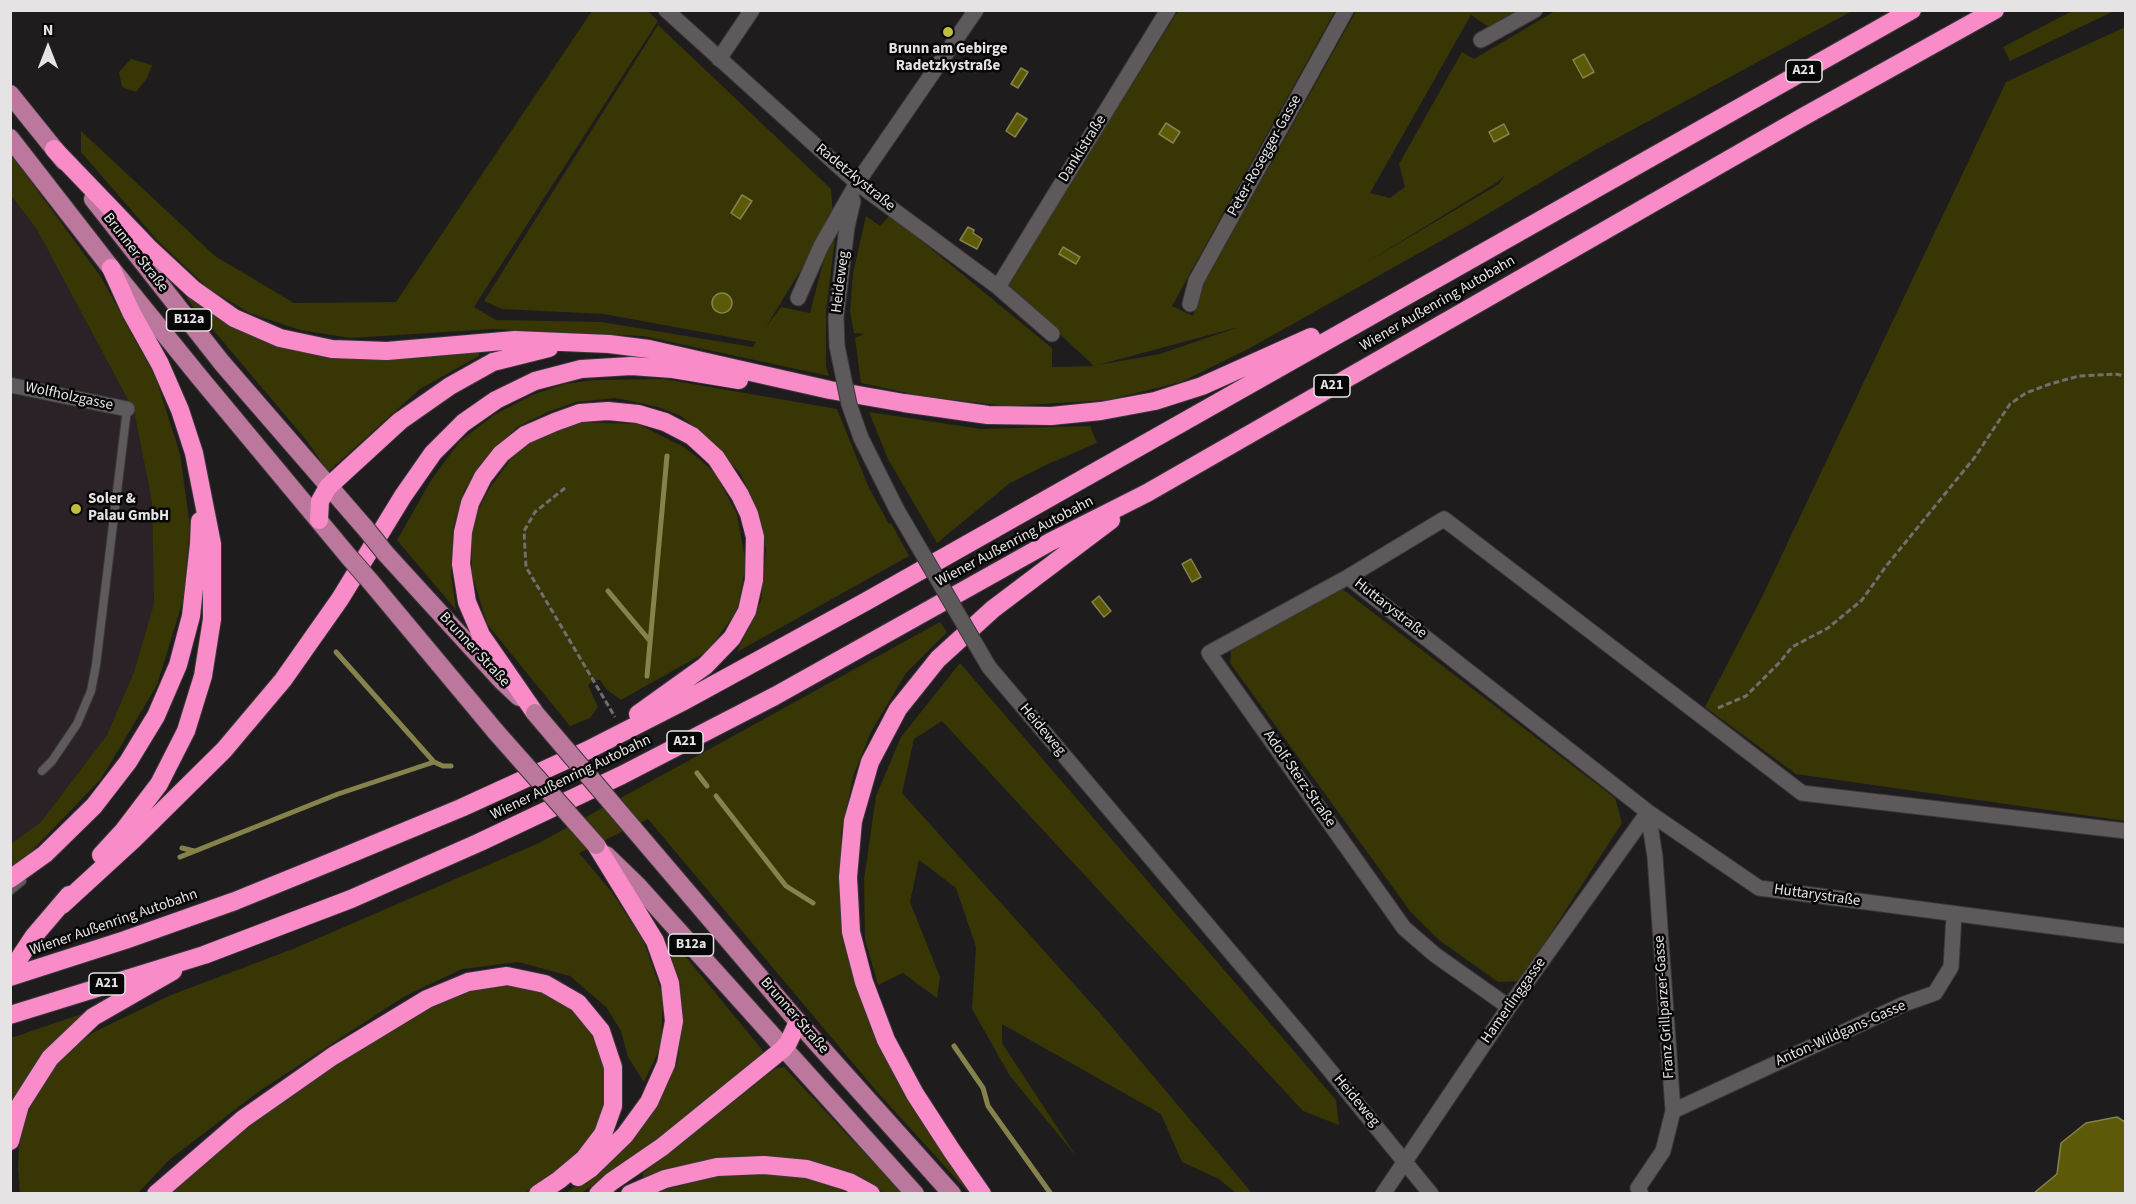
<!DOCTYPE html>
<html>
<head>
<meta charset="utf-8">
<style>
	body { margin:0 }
	#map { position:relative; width:2136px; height:1204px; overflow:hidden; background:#1f1c1e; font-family:"Source Sans 3",sans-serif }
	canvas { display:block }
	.frame { position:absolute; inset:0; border:12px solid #e5e3e4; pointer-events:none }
	.north { position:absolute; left:18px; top:18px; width:60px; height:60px; -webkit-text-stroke:4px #080708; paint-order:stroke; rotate:0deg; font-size:16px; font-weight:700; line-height:24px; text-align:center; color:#e5e3e4 }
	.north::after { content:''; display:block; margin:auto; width:21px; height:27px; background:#e5e3e4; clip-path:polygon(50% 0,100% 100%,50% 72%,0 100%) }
</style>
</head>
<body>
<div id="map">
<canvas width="2136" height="1204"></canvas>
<div class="frame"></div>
<div class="north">N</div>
</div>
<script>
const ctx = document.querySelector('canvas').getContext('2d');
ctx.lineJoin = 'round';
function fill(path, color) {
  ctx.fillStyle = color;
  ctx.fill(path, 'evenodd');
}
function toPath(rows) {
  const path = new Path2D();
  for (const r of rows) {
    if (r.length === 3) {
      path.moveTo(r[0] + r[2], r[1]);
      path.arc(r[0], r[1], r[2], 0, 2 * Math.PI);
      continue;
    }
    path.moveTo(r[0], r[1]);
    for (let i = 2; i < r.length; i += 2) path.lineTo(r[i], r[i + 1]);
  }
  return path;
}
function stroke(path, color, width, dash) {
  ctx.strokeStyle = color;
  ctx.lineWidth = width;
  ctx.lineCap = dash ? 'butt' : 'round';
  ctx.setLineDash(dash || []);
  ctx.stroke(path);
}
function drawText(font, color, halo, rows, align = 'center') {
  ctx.font = font + ' "Source Sans 3",sans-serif';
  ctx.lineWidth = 5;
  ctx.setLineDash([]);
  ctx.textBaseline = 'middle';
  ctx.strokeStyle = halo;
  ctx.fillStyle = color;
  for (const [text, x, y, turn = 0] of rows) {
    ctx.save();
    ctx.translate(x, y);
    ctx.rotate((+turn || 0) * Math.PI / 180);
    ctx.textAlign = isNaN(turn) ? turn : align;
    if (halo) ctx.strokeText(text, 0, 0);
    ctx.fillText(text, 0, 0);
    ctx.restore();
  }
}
fill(toPath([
	[10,196,36,228,134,411,152,502,154,603,134,672,107,735,41,822,11,844]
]), '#2b2227');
fill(toPath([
	[592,11,648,11,658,21,474,307,496,320,601,322,753,347,756,342,604,314,502,309,484,301,658,25,831,189,833,217,766,327,781,307,810,313,827,247,835,239,826,310,826,366,829,376,643,336,494,329,350,338,300,330,249,313,208,288,157,240,81,152,81,131,215,256,294,303,396,302],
	[1178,11,1335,11,1172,306,1193,316,1201,289,1356,11,1516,11,1489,27,1471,15,1370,193,1390,198,1405,187,1399,164,1462,52,1474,59,1555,11,1852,11,1595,150,1469,225,1250,348,1181,382,1108,400,1009,406,926,397,861,383,855,338,864,334,854,333,850,312,853,273,866,216,880,226,890,215,1052,348,1052,367,1094,366,1007,285],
	[1504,176,1499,184,1364,264,1496,183],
	[1236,328,1160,354,1098,365,1235,328],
	[2072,11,2114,11,2010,61,2003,47],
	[2125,27,2125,821,1796,774,1705,707,1760,601,2006,82],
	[131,59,152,65,147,78,136,92,122,87,119,72],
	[10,153,101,277,156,378,180,454,190,526,184,597,157,685,101,779,22,861,11,868,11,844,41,822,107,735,134,672,154,603,152,502,134,411,36,228,11,196],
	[190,297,210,312,237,327,281,347,325,357,379,360,479,352,479,356,420,389,328,472,307,441,187,299],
	[664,379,837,409,869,488,889,524,891,523,909,556,737,652,761,601,766,549,757,510,740,473,708,438,681,416,658,407,616,398,576,402,548,412,517,427,485,460,464,491,453,528,451,573,456,610,397,540,432,479,460,441,494,415,532,395,564,384,594,380],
	[869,412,981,429,1090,426,1097,443,1048,464,1010,483,937,543,888,459],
	[581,422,638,424,682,446,697,457,715,473,737,514,746,565,737,611,708,651,621,700,607,690,600,680,594,680,588,685,598,707,590,718,570,726,487,624,472,574,472,522,489,489,510,460,535,437],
	[1341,588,1615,798,1622,823,1520,981,1498,982,1439,940,1410,911,1230,663,1232,641],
	[940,622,947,632,906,673,871,732,854,774,841,833,842,918,847,954,871,1029,969,1193,878,1093,648,819,579,853,612,892,644,942,663,996,661,1046,644,1082,628,1057,621,1031,606,1007,570,976,518,962,462,969,405,996,258,1092,169,1160,138,1193,20,1194,18,1168,19,1147,23,1127,30,1107,40,1088,57,1064,78,1044,94,1032,171,995,293,949,539,843],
	[960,663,1336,1100,1339,1125,1303,1111,942,721,914,739,902,793,1100,1013,1252,1193,1236,1193,1219,1179,1182,1162,1161,1114,1002,1024,1002,1043,1076,1156,1010,1076,972,1009,976,947,956,888,919,860,910,902,940,977,937,998,903,973,878,985,865,939,864,880,876,796,901,737],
	[672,940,764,1052,631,1160,581,1193,565,1194,599,1169,659,1102,677,1063,683,1019,680,982,668,948],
	[508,984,540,990,571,1008,593,1033,605,1067,606,1102,596,1129,562,1169,525,1193,170,1194,248,1127,337,1064,430,1008,469,991],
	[87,1012,11,1113,11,1038],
	[784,1067,902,1193,884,1193,855,1177,808,1162,645,1179,642,1174,776,1068],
	[759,1172,792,1175,816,1180,854,1193,650,1194,723,1174]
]), '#373604');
const water = toPath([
	[1584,54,1594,72,1583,78,1573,60,1584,54],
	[1021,68,1028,72,1018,88,1011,84,1021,68],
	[1017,113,1027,119,1015,137,1006,131,1017,113],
	[1166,123,1180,132,1173,143,1159,134,1166,123],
	[1504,124,1509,134,1494,142,1489,132,1504,124],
	[742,195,752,201,740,219,731,213,742,195],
	[968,227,974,230,973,233,982,239,977,249,960,240,968,227],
	[1063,247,1080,257,1076,264,1059,254,1063,247],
	[722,303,10],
	[1191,559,1201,577,1192,582,1182,564,1191,559],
	[1099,596,1111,611,1104,617,1092,602,1099,596],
	[2117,1117,2125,1122,2125,1193,2034,1193,2057,1174,2061,1143,2086,1123,2117,1117]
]);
fill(water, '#5c5a09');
stroke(water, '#85834b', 1.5);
stroke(toPath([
	[608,591,650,641],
	[336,652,434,762,443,766,451,766],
	[647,676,667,456],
	[697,773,707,786],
	[716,796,786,886,813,903],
	[182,848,194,851],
	[180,857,338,794,434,762],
	[954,1046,983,1088,988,1106,1051,1194]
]), '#85834b', 5);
const lane = toPath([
	[42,771,52,761,77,724,91,691,96,665,127,409],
	[10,891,22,881]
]);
const street = toPath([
	[666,10,857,183,998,287,1052,334],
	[1481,40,1535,10],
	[719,59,752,10],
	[998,287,1168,10],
	[798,298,821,246,857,183,976,10],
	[1190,304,1196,281,1346,10],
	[837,346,836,317,847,227,853,201],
	[10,385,127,409],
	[861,438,897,510],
	[1348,577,1648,812,1759,888,2126,936],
	[989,667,1305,1040,1431,1194],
	[1509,1007,1434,954,1404,928,1209,653,1348,577,1444,519,1802,793,2126,831],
	[1673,1111,1904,1004,1935,993,1951,967,1954,915],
	[1383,1194,1509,1007,1648,812],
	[1641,1194,1638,1188,1663,1151,1673,1111,1655,857,1648,812]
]);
const primary = toPath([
	[10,94,64,161],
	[10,138,111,268,201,379,349,557],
	[93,199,222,363,366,529],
	[386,554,502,681,519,697],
	[370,581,496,732],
	[632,827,798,1022,952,1194],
	[606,855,638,886,915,1194]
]);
const highway = toPath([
	[54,149,148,247,193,289,234,318,280,338,332,349,387,351,515,340,609,344,649,349,830,390,904,403,988,415,1051,416,1101,411,1155,401,1202,386,1311,337],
	[319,520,320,501,328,487,400,421,450,386,493,362,549,348],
	[535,713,481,635,467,602,461,564,463,532,470,503,483,477,501,454,525,435,555,422,580,413,608,411,638,414,665,422,692,436,716,458,740,495,749,514,755,537,754,580,747,611,732,638,705,666,638,714],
	[101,855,124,830,159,784,186,731,203,676,212,619,212,544,194,453,180,410,160,364,131,312,111,268],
	[10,879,45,854,94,806,128,762,156,716,178,665,191,616,199,544,200,521],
	[62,905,134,839,224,750,283,680,340,599,403,496,433,453,463,423,496,400,535,381,581,369,631,366,673,369,739,380],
	[10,972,34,936,69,895],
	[10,977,125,940,235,901,331,862,461,808,588,750,682,702,865,602,1912,10],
	[10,1015,204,955,351,899,478,843,622,775,775,696,1050,542,1147,493,1801,118,1995,10],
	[10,1141,20,1105,50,1058,93,1017,173,971],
	[578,1177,590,1169,625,1135,649,1102,666,1064,674,1021,670,983,655,941,596,845],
	[156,1194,243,1119,333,1056,427,999,468,982,507,976,545,984,578,1003,601,1031,613,1067,613,1106,603,1134,584,1159,559,1180,538,1194],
	[598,1194,611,1182,662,1147,783,1049,788,1043,798,1022],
	[630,1194,665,1179,717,1167,764,1165,807,1169,849,1182,871,1194],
	[982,1194,952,1151,915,1094,886,1040,864,982,851,932,848,877,853,821,870,762,898,709,938,659,993,609,1111,520]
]);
stroke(lane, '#393738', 10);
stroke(street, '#393738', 17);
stroke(primary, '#393738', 20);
stroke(highway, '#393738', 20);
stroke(toPath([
	[565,488,535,512,524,531,526,567,615,717],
	[1718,708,1746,696,1780,662,1792,647,1828,628,1862,600,1887,565,1975,457,2010,404,2026,393,2050,384,2079,376,2115,374,2126,376]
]), '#716e70', 3, [6, 3]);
stroke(lane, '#5e5a5c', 8);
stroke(street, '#5e5a5c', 15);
stroke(primary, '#bc779d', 18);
stroke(highway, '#fa8bc9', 18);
const streetBridge = toPath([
	[837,346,849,404,861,438],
	[897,510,989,667]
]);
const primaryBridge = toPath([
	[366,529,386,554],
	[349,557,370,581],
	[535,713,632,827],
	[496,732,596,845]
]);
stroke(streetBridge, '#393738', 17, []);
stroke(primaryBridge, '#393738', 20, []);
stroke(streetBridge, '#5e5a5c', 15);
stroke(primaryBridge, '#bc779d', 18);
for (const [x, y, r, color] of [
	[948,32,6,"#c0be40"],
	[76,509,6,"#c0be40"]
]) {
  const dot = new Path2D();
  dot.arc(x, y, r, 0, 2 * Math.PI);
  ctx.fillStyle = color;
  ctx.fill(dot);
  stroke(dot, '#080708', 2);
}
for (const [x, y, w] of [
	[1804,71,36],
	[189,320,45],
	[1332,386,36],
	[685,742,36],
	[691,945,45],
	[107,984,36]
]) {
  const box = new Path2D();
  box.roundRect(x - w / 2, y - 11, w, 22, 4.5);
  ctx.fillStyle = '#080708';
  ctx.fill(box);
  stroke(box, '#e5e3e4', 1.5);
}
drawText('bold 14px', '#e5e3e4', null, [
	["A21",1804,71],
	["B12a",189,320],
	["A21",1332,386],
	["A21",685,742],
	["B12a",691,945],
	["A21",107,984]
]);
drawText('bold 15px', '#e5e3e4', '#080708', [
	["Brunn am Gebirge",948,50],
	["Radetzkystraße",948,67],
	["Soler &",88,500,"left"],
	["Palau GmbH",88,517,"left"]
]);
drawText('15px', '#e5e3e4', '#080708', [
	["Danklstraße",1083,149,-58],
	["Peter-Rosegger-Gasse",1265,156,-61],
	["Radetzkystraße",855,178,39],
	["Brunner Straße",135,253,52],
	["Heideweg",841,282,-83],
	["Wiener Außenring Autobahn",1438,304,-30],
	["Wolfholzgasse",69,397,12],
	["Wiener Außenring Autobahn",1015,542,-28],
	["Huttarystraße",1390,609,38],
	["Brunner Straße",474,650,47],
	["Heideweg",1042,730,50],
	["Wiener Außenring Autobahn",571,778,-26],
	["Adolf-Sterz-Straße",1299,779,55],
	["Huttarystraße",1817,896,8],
	["Wiener Außenring Autobahn",114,923,-19],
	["Hamerlinggasse",1514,1001,-55],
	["Franz Grillparzer-Gasse",1665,1007,-94],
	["Brunner Straße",794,1016,49],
	["Anton-Wildgans-Gasse",1841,1034,-24],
	["Heideweg",1356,1101,50]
]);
</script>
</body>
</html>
